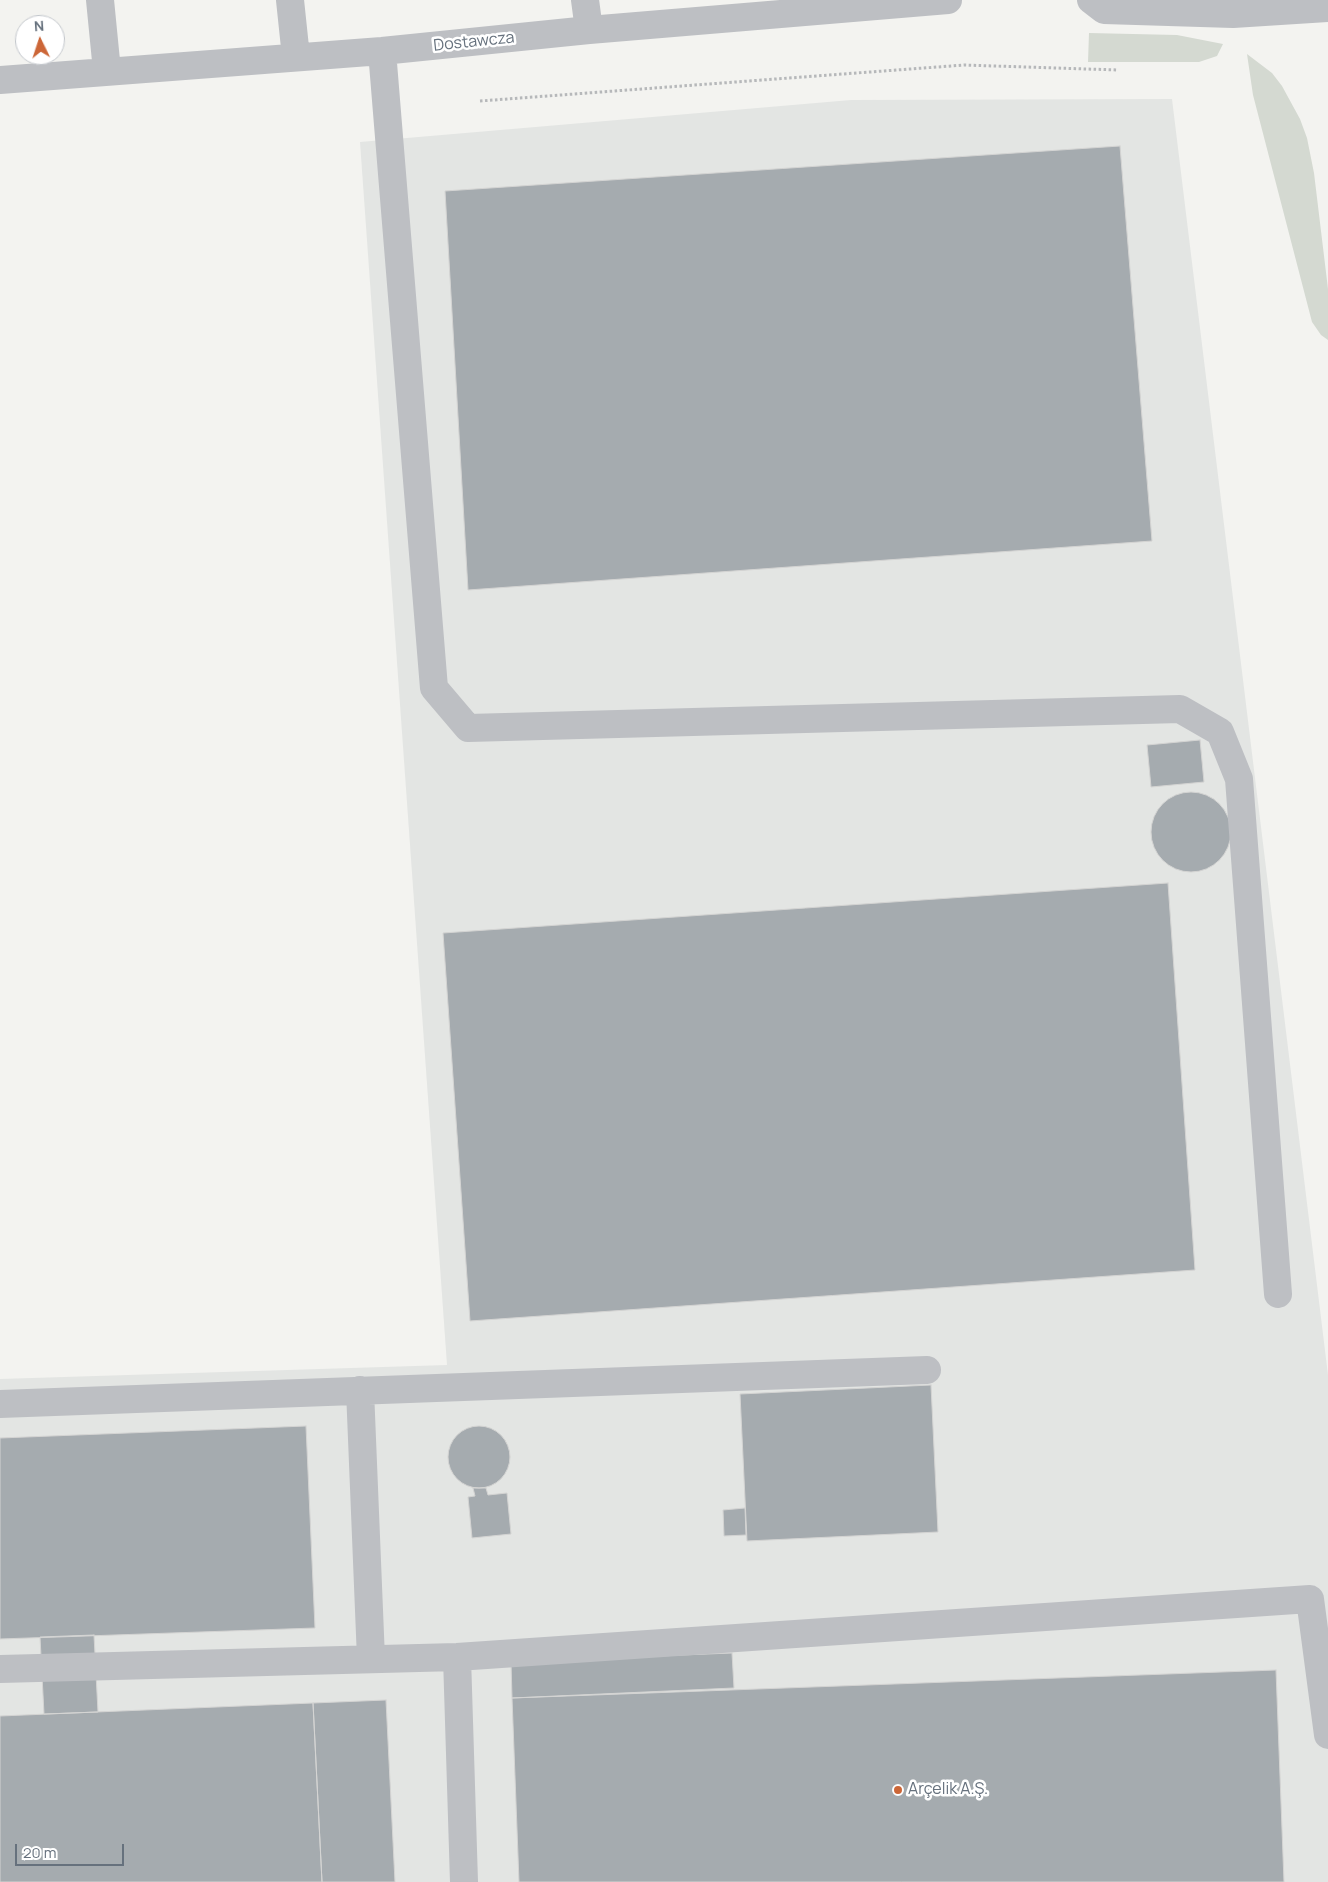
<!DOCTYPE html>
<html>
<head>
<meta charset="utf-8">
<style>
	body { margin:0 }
	#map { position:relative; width:1328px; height:1882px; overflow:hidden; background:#f3f3f0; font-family:Manrope,sans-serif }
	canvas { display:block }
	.north { position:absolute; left:15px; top:15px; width:50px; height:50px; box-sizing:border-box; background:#fff; border:1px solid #c2c6cb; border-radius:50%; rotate:356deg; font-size:14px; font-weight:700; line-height:20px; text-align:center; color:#66717d }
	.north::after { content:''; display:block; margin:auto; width:18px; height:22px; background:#cc6637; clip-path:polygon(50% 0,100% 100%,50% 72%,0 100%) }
	.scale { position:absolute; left:15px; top:1844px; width:109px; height:22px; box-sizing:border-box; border:2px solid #66717d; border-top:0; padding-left:6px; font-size:15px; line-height:18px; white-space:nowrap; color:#66717d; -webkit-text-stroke:4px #fff; paint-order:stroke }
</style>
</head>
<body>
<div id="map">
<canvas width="1328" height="1882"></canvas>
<div class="north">N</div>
<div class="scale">20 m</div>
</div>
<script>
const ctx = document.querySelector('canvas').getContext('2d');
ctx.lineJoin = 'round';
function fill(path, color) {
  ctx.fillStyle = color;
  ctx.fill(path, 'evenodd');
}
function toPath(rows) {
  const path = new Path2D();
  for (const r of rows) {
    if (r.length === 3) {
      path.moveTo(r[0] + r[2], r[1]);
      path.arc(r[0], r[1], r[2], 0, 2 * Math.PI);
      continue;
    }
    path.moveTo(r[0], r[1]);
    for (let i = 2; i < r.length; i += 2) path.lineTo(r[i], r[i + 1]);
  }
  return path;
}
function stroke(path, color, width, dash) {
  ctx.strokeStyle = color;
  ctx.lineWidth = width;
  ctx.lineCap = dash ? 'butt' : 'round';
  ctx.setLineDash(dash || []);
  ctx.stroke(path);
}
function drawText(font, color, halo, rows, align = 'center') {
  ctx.font = font + ' Manrope,sans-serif';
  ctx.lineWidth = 5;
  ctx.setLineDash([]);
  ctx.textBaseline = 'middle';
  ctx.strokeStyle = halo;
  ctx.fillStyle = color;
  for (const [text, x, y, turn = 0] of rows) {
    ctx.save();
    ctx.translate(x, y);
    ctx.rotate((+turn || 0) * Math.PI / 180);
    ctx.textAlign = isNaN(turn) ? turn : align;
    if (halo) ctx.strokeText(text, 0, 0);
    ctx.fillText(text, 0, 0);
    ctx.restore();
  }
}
fill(toPath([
	[1172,99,1328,1375,1328,1882,0,1882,0,1379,447,1365,360,142,851,100]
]), '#e3e5e3');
fill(toPath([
	[1089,33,1177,35,1223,44,1217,56,1199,62,1088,62],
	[1247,54,1272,73,1282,86,1300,119,1307,138,1314,173,1328,289,1328,340,1321,335,1312,322,1253,95]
]), '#d4d9d1');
const building = toPath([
	[1120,146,1152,541,468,590,445,191,1120,146],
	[1200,740,1204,782,1151,787,1147,745,1200,740],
	[1191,832,40],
	[1168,883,1195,1270,470,1321,443,933,1168,883],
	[931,1385,938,1532,747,1541,740,1394,931,1385],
	[479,1457,31],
	[306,1426,315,1628,0,1639,0,1438,306,1426],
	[473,1488,486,1488,488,1495,507,1493,511,1534,472,1538,468,1497,475,1496,473,1488],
	[745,1508,746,1535,724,1536,723,1510,745,1508],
	[94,1635,98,1712,44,1714,40,1637,94,1635],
	[732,1653,734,1688,512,1698,511,1662,732,1653],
	[1276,1670,1284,1882,519,1882,512,1698,1276,1670],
	[386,1700,395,1882,322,1882,313,1703,386,1700],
	[313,1703,322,1882,0,1882,0,1716,313,1703]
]);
fill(building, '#a5abaf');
stroke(building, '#d4d4d3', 1);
stroke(toPath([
	[480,101,964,65,1118,70]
]), '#b6b8ba', 3, [2.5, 2.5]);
stroke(toPath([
	[100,0,107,71],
	[290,0,296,57],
	[585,0,589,30],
	[1091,0,1104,10,1233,14,1328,8],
	[382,51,434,688,468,728,1180,709,1220,732,1239,779,1278,1294],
	[0,80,382,51,589,30,948,0],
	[360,1390,371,1659],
	[0,1404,927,1370],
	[457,1657,464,1882],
	[0,1669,457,1657,1310,1599,1328,1735]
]), '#bdbfc3', 28);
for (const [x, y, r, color] of [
	[898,1790,5,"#cc6637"]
]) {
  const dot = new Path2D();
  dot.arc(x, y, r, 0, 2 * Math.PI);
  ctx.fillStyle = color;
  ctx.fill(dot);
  stroke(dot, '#fff', 2);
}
drawText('16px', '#66717d', '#fff', [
	["Dostawcza",474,42,-6]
]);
drawText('16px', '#66717d', '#fff', [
	["Arçelik A.Ş.",908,1790]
], 'left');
</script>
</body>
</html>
